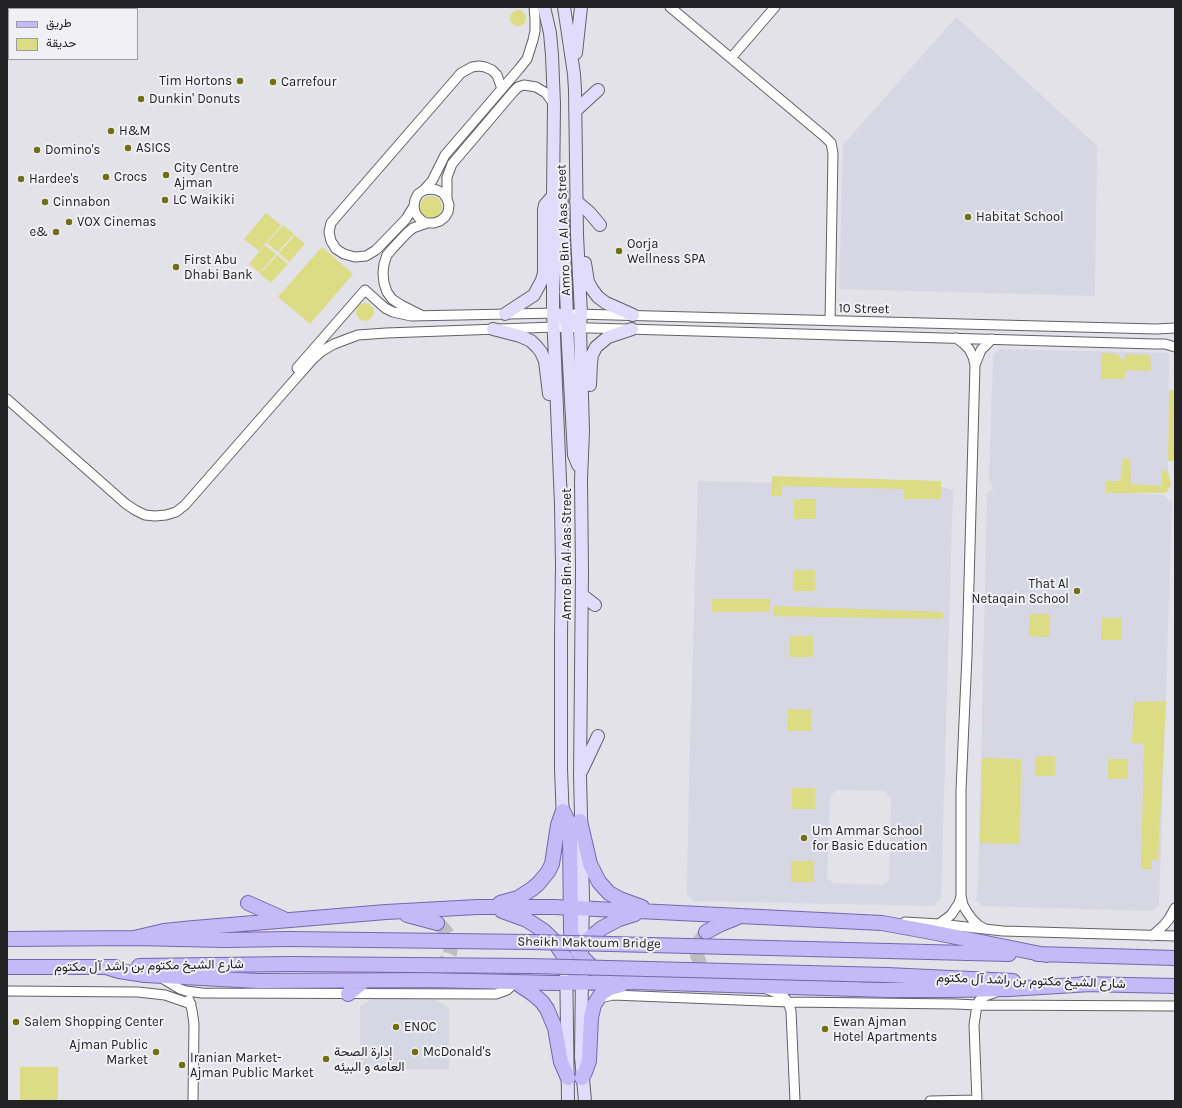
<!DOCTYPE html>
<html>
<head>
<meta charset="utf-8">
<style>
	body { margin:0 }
	#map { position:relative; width:1182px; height:1108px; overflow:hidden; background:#e3e2e8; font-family:Karla,Vazirmatn,sans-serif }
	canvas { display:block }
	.frame { position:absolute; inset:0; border:8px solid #232325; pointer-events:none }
	.legend { position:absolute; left:8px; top:8px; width:130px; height:52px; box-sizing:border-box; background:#f0f0f5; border:1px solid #9e9ea2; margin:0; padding:5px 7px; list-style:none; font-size:12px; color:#232325 }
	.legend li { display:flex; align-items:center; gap:8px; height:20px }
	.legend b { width:20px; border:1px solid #9e9ea2 }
</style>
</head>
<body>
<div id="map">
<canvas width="1182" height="1108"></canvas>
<div class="frame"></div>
<ul class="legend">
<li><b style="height:5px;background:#c5baf8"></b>طريق</li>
<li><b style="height:11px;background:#dbdc83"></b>حديقة</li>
</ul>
</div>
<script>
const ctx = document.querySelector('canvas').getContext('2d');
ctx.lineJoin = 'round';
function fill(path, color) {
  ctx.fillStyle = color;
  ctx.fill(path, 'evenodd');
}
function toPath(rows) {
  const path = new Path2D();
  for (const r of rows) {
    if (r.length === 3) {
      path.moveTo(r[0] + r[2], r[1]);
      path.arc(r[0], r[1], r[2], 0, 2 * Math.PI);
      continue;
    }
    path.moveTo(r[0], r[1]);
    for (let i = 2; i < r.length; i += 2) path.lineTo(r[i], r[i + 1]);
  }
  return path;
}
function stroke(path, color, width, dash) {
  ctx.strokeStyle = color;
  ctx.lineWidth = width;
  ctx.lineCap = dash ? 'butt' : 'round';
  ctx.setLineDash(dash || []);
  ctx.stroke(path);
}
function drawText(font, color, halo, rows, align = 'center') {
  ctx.font = font + ' Karla,Vazirmatn,sans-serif';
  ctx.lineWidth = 4;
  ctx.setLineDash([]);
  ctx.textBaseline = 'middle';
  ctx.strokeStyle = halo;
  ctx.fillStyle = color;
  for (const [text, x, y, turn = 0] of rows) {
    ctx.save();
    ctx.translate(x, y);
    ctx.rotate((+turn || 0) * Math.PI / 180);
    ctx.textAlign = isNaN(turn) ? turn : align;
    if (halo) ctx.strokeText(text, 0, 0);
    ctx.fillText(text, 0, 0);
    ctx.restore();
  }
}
fill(toPath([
	[956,17,1097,146,1095,296,839,289,843,145],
	[1000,349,1169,353,1168,471,1171,485,1166,493,1126,493,1164,495,1172,503,1159,905,1152,911,981,906,976,900,978,887,987,493,993,489,989,477,993,356],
	[698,481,943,487,953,490,941,898,934,906,694,901,687,894,689,776],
	[837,790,885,791,891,799,889,880,882,885,833,883,827,878,830,796],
	[374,998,433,998,449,1008,449,1069,360,1069,360,1007]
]), '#d7d6e3');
fill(toPath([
	[518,18,8],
	[431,207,11],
	[266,213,281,225,259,251,244,239],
	[283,225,294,234,278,252,267,243],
	[295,235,305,244,289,262,279,253],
	[265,245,276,254,260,273,249,264],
	[322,247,353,274,310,324,278,297],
	[277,255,288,264,271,283,260,274],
	[365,312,9],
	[1101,353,1119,354,1120,359,1125,359,1125,354,1150,355,1151,371,1125,370,1125,379,1101,379],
	[1169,390,1175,390,1175,461,1168,461],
	[1123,458,1130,459,1131,484,1162,486,1162,471,1168,471,1171,485,1166,493,1106,493,1105,481,1120,481],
	[772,476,941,481,941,499,904,499,904,489,782,486,782,496,771,496],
	[794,499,816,499,816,519,794,519],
	[793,570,815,570,815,591,793,591],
	[712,599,770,599,770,612,712,612],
	[773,606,943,612,943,619,773,616],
	[1030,614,1050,614,1049,637,1029,636],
	[1102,618,1121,618,1121,640,1101,640],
	[790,636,813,636,813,657,790,657],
	[1166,701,1158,860,1152,860,1152,869,1141,869,1144,744,1132,743,1134,702],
	[788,709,811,710,811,731,787,731],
	[1035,756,1055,756,1055,776,1035,776],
	[982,758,1021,759,1020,844,980,843],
	[1108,759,1128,759,1128,779,1108,779],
	[792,788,815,788,815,809,792,809],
	[791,861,814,861,814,882,791,882],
	[20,1067,58,1067,58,1101,20,1101]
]), '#dbdc83');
stroke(toPath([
	[706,932,699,942,697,955,701,967,710,975],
	[436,969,442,965,447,960,450,953,451,946,450,939,447,933,443,928,437,923]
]), '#bdbcc1', 14, [14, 7]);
const street = toPath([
	[670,7,825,137,831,143,833,153,830,321],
	[731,58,775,7],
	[424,190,432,181,445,155,519,69,527,59,533,40,535,31,535,19,534,7],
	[447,199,443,193,437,190,431,189,424,190,418,194,415,200,414,206,415,212,418,217,422,221,427,223,434,223,440,221,445,217,448,212,449,205,447,199,447,177,452,164,514,91,518,87,524,85,536,87,546,93,554,104],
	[414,206,406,219,376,250,366,256,355,257,344,254,336,249,331,241,329,232,331,223,337,216,461,73,472,67,479,66,485,67,492,70,497,75,502,89],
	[575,314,1156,329,1175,328],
	[421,315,401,305,392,299,387,292,384,283,383,273,384,264,387,255,393,248,407,233,413,228,427,223],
	[956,338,963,343,969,349,973,357,975,365],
	[297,368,365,290,385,308,393,312,411,316,558,313],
	[7,399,126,504,135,510,145,515,155,516,166,515,176,512,185,505,290,385,312,360,322,351,334,344,358,335,386,333,555,327,1155,344,1165,344,1175,347],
	[961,896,963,905,967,912,972,919,978,925,985,929],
	[905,922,939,924,1003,931,1175,936],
	[939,924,951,915,959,903,961,896,961,790,967,655,975,365,981,350,992,339],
	[1152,936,1164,925,1169,919,1175,908],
	[160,977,180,989,186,991,202,993,496,994,507,990,515,982],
	[767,989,779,994,784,997,788,1002,791,1011,795,1101],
	[7,991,138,992,165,995,191,1004],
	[600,998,613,995,788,1002,956,1004,977,1005,1175,1006],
	[189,1000,192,1010,194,1024,193,1101],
	[930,1101,977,1100],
	[977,1101,974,1025,977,1005,979,1001,985,996,994,993]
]);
const secondary = toPath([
	[544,7,550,33,552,55,554,104,553,196,553,313,561,504,562,566,561,634,561,769,563,821],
	[564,7,574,74,575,90,577,235,581,314,580,328,583,431,581,480,582,570,580,775,583,899,582,952],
	[36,9,38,7],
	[7,39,9,37],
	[576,53,581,7],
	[575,111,598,90],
	[558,179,561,187,567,314,575,324],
	[576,201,589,212,600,225],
	[585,263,588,282,592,289,598,297,606,303,633,315],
	[553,313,559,315,563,318,566,322,567,327,574,455,578,465],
	[505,314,534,295,542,280,544,273,544,210,545,205,553,196],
	[493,329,520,336,531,341,537,347,541,352,545,361,549,394],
	[590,385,591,363,592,355,596,347,608,337,632,329],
	[582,595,595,605],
	[582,770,598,736],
	[566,957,568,1101],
	[582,974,581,1057,585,1101]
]);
const primary = toPath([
	[563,811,569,823,570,834,571,932,573,939,578,952,582,957,592,967,600,972],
	[580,821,590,864,599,882,609,893,620,899,642,907],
	[248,903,284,919],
	[500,903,518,898,532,889,538,884,548,872,552,864,558,825,563,811],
	[502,911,527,920,544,931,554,941,576,975],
	[407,915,437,923],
	[706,932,721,924,736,918],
	[134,938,164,931,194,928,386,912,477,907,554,907,659,912,882,923,931,932,1046,955],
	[7,939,134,938,224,940,289,939],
	[579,951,586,941,602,928,619,919,635,914],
	[888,951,1009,954],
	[1037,954,1175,958],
	[139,966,290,964],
	[7,967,115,967],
	[106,967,119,971,145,975,258,981,430,980,554,983,635,982,887,990,948,990,1009,989,1091,984],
	[887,975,1013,981],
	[515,982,533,994,542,1002,547,1009,555,1028,561,1062,568,1078],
	[1082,984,1175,986],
	[348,994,364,981],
	[582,1078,585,1072,589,1061,591,1017,594,1005,601,994,605,991,610,988,621,985]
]);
const highway = toPath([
	[7,17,9,15]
]);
stroke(street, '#626166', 11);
stroke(secondary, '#626166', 14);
stroke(primary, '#7467ac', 16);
stroke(highway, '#7467ac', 18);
stroke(street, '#fff', 9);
stroke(secondary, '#e2dcfc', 12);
stroke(primary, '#c5baf8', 14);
stroke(highway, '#9f8cf4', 16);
const primaryBridge = toPath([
	[289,939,531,942,888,951],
	[290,964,529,966,887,975]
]);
stroke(primaryBridge, '#7467ac', 16, []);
stroke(primaryBridge, '#c5baf8', 14);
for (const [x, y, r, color] of [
	[240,81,4,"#706f11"],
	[273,82,4,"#706f11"],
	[141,99,4,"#706f11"],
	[111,131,4,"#706f11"],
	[128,148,4,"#706f11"],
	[37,150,4,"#706f11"],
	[166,175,4,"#706f11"],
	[106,177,4,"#706f11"],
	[21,179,4,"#706f11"],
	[165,200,4,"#706f11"],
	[45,202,4,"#706f11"],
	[968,217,4,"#706f11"],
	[69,222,4,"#706f11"],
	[56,232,4,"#706f11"],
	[619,251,4,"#706f11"],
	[176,267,4,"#706f11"],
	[1077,591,4,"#706f11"],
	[804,838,4,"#706f11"],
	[16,1022,4,"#706f11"],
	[396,1027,4,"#706f11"],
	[825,1029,4,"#706f11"],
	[156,1052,4,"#706f11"],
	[415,1052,4,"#706f11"],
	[326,1059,4,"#706f11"],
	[182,1065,4,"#706f11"]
]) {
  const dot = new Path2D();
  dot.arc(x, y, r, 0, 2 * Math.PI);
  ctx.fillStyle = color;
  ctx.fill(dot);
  stroke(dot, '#f0f0f5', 1.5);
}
drawText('13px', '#232325', '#f0f0f5', [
	["Tim Hortons",232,81,"right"],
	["Carrefour",281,82],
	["Dunkin' Donuts",149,99],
	["H&M",119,131],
	["ASICS",136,148],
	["Domino's",45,150],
	["City Centre",174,168],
	["Ajman",174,183],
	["Crocs",114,177],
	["Hardee's",29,179],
	["LC Waikiki",173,200],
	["Cinnabon",53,202],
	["Habitat School",976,217],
	["VOX Cinemas",77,222],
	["e&",48,232,"right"],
	["Oorja",627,244],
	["Wellness SPA",627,259],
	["First Abu",184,260],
	["Dhabi Bank",184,275],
	["That Al",1069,584,"right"],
	["Netaqain School",1069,599,"right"],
	["Um Ammar School",812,831],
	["for Basic Education",812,846],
	["Salem Shopping Center",24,1022],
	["Ewan Ajman",833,1022],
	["Hotel Apartments",833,1037],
	["ENOC",404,1027],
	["Ajman Public",148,1045,"right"],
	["Market",148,1060,"right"],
	["إدارة الصحة",334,1052],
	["العامه و البيئه",334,1067],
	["McDonald's",423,1052],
	["Iranian Market-",190,1058],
	["Ajman Public Market",190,1073]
], 'left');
drawText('13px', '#232325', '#f0f0f5', [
	["Amro Bin Al Aas Street",564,230,-92],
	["10 Street",864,309,1],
	["Amro Bin Al Aas Street",567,554,-90],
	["Sheikh Maktoum Bridge",589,943,1],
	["شارع الشيخ مكتوم بن راشد آل مكتوم",149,966,-1],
	["شارع الشيخ مكتوم بن راشد آل مكتوم",1031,981,2]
]);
</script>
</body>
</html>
